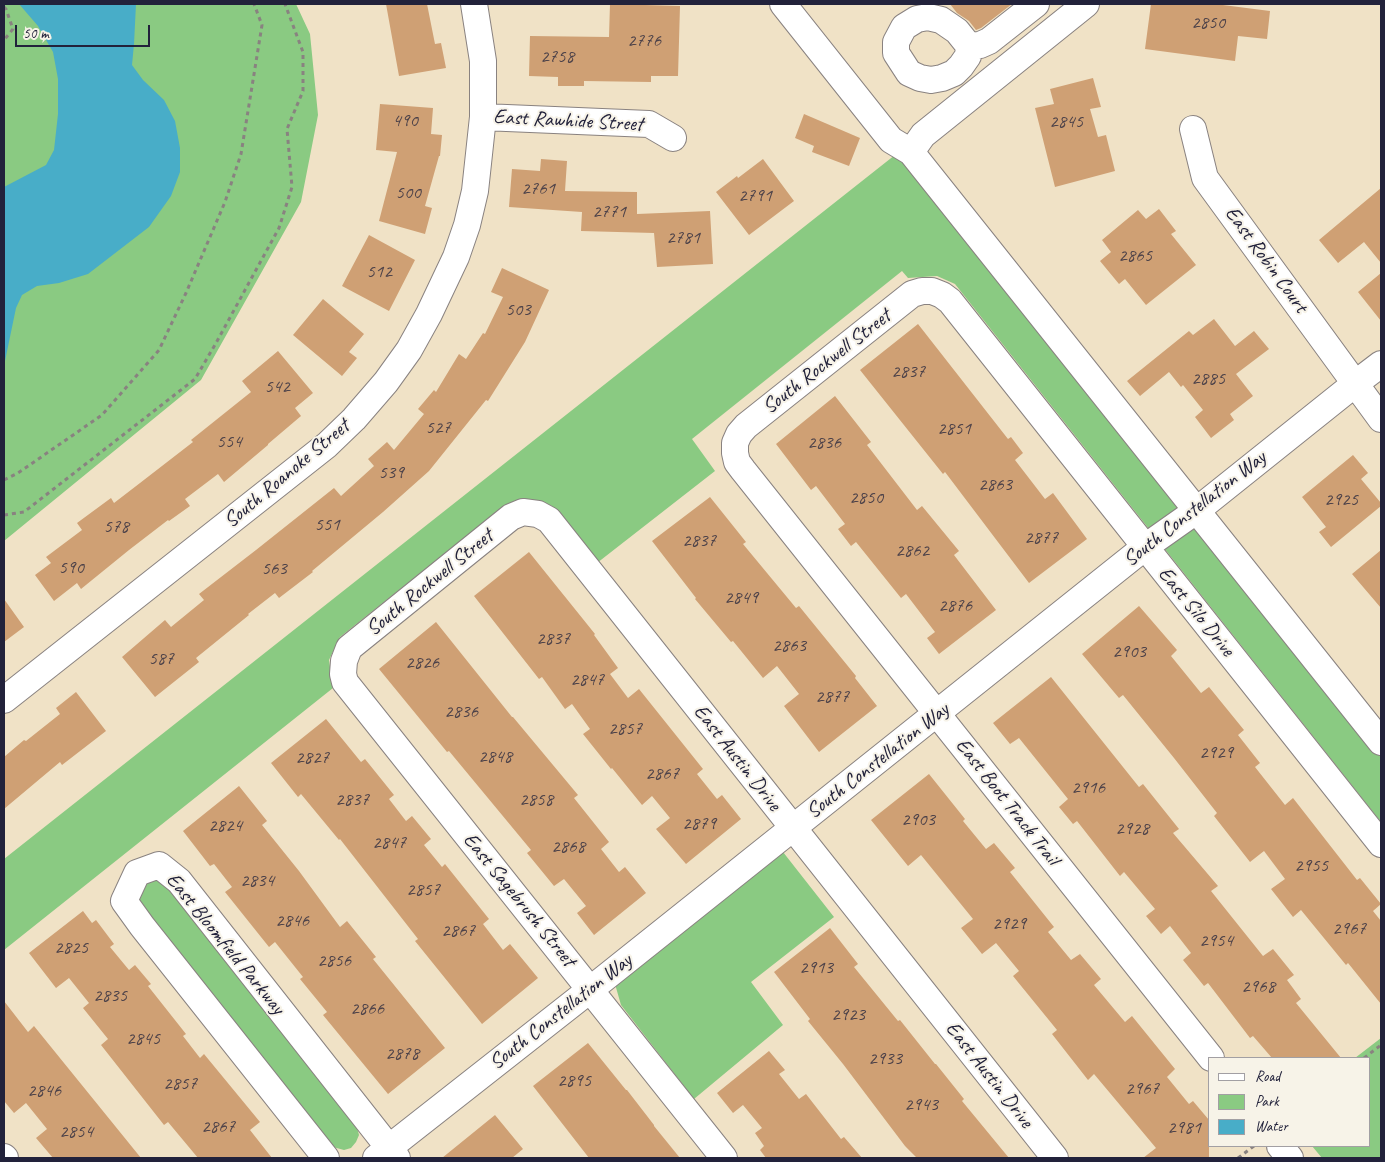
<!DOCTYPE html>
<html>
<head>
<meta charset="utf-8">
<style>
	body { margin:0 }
	#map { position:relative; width:1385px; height:1162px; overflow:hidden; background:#f0e2c6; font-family:Caveat,sans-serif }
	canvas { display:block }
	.frame { position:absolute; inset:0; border:5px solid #22223b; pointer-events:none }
	.legend { position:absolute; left:1208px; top:1057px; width:162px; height:90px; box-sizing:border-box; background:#f7f3e8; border:1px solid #a29fa3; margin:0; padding:6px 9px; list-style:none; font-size:15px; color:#22223b }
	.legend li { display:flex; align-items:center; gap:10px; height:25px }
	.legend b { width:25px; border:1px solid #a29fa3 }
	.scale { position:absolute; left:15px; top:25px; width:135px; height:22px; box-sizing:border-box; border:2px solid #22223b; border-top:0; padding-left:6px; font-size:15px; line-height:18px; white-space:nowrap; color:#22223b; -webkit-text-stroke:4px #f7f3e8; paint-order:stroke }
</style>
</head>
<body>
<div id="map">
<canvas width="1385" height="1162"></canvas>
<div class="frame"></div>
<ul class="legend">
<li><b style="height:6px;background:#fff"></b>Road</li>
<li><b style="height:14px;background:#8aca82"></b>Park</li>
<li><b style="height:14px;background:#48adc8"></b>Water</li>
</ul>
<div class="scale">50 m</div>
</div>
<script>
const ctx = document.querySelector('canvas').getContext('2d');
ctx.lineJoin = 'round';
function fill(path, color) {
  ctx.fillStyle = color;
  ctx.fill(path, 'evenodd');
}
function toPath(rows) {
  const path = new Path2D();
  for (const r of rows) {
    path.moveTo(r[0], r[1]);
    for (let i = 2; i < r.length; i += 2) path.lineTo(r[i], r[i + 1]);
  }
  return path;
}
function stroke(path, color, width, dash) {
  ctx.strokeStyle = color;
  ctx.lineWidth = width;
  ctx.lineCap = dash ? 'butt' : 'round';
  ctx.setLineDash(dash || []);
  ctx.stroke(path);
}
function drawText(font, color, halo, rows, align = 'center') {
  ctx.font = font + ' Caveat,sans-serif';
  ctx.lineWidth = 4;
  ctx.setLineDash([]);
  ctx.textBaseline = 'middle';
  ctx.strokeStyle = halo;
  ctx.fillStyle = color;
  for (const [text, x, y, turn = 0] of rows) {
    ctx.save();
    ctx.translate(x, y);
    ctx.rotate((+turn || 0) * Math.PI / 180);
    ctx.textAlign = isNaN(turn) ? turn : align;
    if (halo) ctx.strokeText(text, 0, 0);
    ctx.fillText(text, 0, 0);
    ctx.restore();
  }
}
fill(toPath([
	[4,4,296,4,310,34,318,115,301,202,201,380,4,541],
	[900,151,1381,756,1381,822,955,284,937,276,908,278,902,271,692,439,715,471,597,563,552,506,533,500,507,504,340,637,329,660,333,688,4,950,4,859],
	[783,852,834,917,751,982,783,1025,694,1099,621,1005,615,984],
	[156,880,168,885,356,1124,359,1135,356,1142,351,1148,344,1150,333,1147,143,908,139,900,140,891,147,883],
	[1381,1038,1381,1158,1322,1158,1312,1146,1369,1146,1369,1058,1355,1058]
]), '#8aca82');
fill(toPath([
	[19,4,136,4,134,44,132,65,143,80,164,100,175,121,180,148,180,172,171,196,149,227,88,274,59,283,37,286,22,295,16,308,5,361,4,363,4,187,46,165,54,150,58,114,58,79,53,52,38,26]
]), '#48adc8');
fill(toPath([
	[386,4,427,4,435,44,441,43,446,68,399,76],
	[610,4,680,6,678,76,651,76,651,82,584,81,584,86,558,86,558,77,529,76,530,36,609,37],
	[950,4,1012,4,981,28,976,30,969,21,957,13],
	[1151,4,1215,4,1270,11,1267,39,1238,36,1235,61,1145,49],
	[1093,78,1101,107,1090,109,1098,137,1106,135,1115,171,1055,187,1035,108,1054,104,1050,89],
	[380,104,433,108,431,134,442,135,440,156,439,156,425,206,432,208,425,234,379,221,397,152,376,150],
	[804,114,860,138,849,166,812,152,814,146,795,138],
	[541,159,567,161,565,191,637,192,637,214,710,211,713,264,657,267,654,233,581,231,582,212,509,207,512,169,540,171],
	[763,159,794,201,749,235,716,192,737,176,738,178],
	[1381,188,1381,263,1364,242,1338,263,1319,240],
	[1159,209,1176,231,1171,234,1196,265,1146,305,1125,279,1119,284,1100,261,1111,252,1102,240,1138,210,1146,219],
	[369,235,415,260,389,311,342,286],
	[502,268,549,290,525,342,488,401,486,400,429,471,383,512,312,571,313,572,279,598,275,593,248,614,249,615,196,658,199,662,155,697,122,657,165,620,171,627,204,600,199,594,256,550,334,488,341,496,374,466,368,459,387,442,394,450,424,414,418,409,434,390,436,392,459,354,466,359,483,333,485,334,503,297,491,292],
	[1381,273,1381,321,1358,292],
	[323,299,364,334,349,352,357,358,342,376,293,335],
	[1214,319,1235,346,1254,331,1269,349,1236,374,1253,396,1230,414,1234,420,1211,438,1195,417,1203,410,1183,385,1181,387,1169,372,1140,396,1127,381,1189,331,1193,335],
	[918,324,1008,439,1011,437,1023,453,1015,460,1045,499,1053,493,1087,539,1029,583,945,472,943,474,860,370],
	[278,351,313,393,295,408,301,416,268,444,268,445,224,482,218,474,185,499,190,506,169,521,168,520,129,550,81,589,77,583,54,601,35,575,51,563,46,557,82,530,77,523,111,498,114,503,140,483,193,442,191,440,251,392,242,381],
	[835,396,871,442,867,445,917,510,922,506,959,551,954,555,996,610,939,654,927,638,935,632,906,594,901,598,856,542,851,546,838,529,845,524,816,486,811,490,776,444],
	[1353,455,1368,473,1361,479,1381,503,1381,506,1331,547,1319,532,1326,527,1302,497],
	[710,497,746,542,743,544,796,608,799,606,856,676,855,678,877,706,819,752,784,706,799,694,777,666,763,678,733,641,731,642,695,599,696,598,652,541],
	[1381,550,1381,608,1352,574],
	[529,552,595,634,594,635,618,668,610,674,628,698,639,689,703,769,697,774,717,799,722,795,741,819,686,864,656,829,670,818,652,796,642,805,612,768,611,769,583,734,590,729,572,704,565,709,542,677,539,679,474,596],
	[4,599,24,627,4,642],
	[1139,606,1177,650,1171,656,1201,693,1209,687,1244,730,1238,735,1260,763,1255,767,1285,805,1293,798,1357,880,1360,878,1381,904,1373,911,1381,921,1381,1004,1348,963,1346,965,1301,910,1293,917,1271,889,1285,879,1264,851,1250,862,1214,816,1217,813,1174,758,1123,695,1119,698,1082,654],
	[436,622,512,717,513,717,578,795,574,798,609,842,601,849,619,872,625,867,646,893,594,935,577,913,586,906,564,879,554,886,527,853,531,850,449,751,447,752,379,669],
	[1051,677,1139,787,1143,784,1179,829,1173,833,1218,886,1211,891,1263,956,1273,949,1294,975,1287,980,1301,999,1296,1003,1341,1058,1272,1058,1253,1036,1250,1038,1208,983,1204,986,1183,960,1191,953,1170,926,1161,934,1146,916,1155,909,1124,872,1120,876,1077,821,1073,824,1059,807,1068,799,1019,738,1010,744,993,723],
	[76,692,106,731,62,765,60,762,4,809,4,757,24,740,26,741,60,714,56,708],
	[326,719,361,762,365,759,394,795,389,799,406,821,412,816,431,839,424,845,442,867,445,864,489,919,483,924,503,950,510,944,538,978,482,1024,415,941,418,939,340,839,339,840,301,794,298,797,271,763],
	[929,774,965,819,963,821,986,849,994,843,1015,868,1010,872,1054,927,1048,932,1071,960,1080,954,1101,979,1094,985,1125,1022,1132,1016,1175,1069,1167,1077,1189,1104,1193,1101,1209,1120,1209,1158,1143,1158,1156,1148,1094,1074,1088,1080,1052,1034,1057,1030,1013,976,1019,971,996,943,982,954,961,928,973,919,921,855,908,866,871,820],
	[239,786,267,821,262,825,299,871,340,927,347,921,376,957,373,959,445,1048,388,1094,323,1015,327,1012,300,979,303,977,275,942,269,947,225,892,232,887,214,864,210,866,183,831],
	[83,911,92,923,96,920,114,944,110,947,129,970,135,965,151,984,148,986,186,1034,183,1036,200,1058,204,1054,260,1122,250,1130,272,1158,198,1158,168,1122,164,1125,101,1045,108,1039,83,1008,89,1003,69,978,56,988,29,953],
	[830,928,858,964,854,967,898,1021,900,1020,935,1064,936,1064,964,1099,962,1101,1009,1158,917,1158,905,1146,843,1064,808,1021,810,1019,774,972],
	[4,1001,28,1032,34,1026,141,1158,53,1158,36,1138,47,1129,26,1103,14,1113,4,1101],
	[588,1043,626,1090,627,1090,654,1125,654,1126,680,1158,589,1158,533,1086],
	[769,1051,785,1070,779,1074,799,1099,806,1094,841,1139,844,1137,862,1158,766,1158,760,1150,764,1146,755,1133,762,1128,743,1105,733,1113,717,1093],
	[495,1115,523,1149,512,1158,442,1158]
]), '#cfa074');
const minor = toPath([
	[783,4,891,140,911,152,1381,742],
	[928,17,941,20,957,31,969,46,968,56,961,66,954,73,942,78,931,80,920,78,909,73,896,53,896,42,904,27,917,19,928,17],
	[969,46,980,45,989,41,1036,4],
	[483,117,649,124,673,138],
	[1193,129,1205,178,1381,419],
	[911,152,923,135,1086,4],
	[4,700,327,445,354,419,386,382,409,350,429,314,456,257,467,225,475,191,483,117,483,61,474,4],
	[1211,1058,743,470,737,462,735,453,735,443,739,434,746,426,912,294,922,291,932,291,942,295,950,301,1381,844],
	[1280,1146,1290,1158],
	[4,1157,5,1158],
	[326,1158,142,926,124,901,137,873,159,865,179,881,397,1158],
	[376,1158,591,989,1145,547,1196,511,1356,383,1381,364],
	[724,1158,345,682,343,674,344,661,349,648,511,517,523,512,538,514,549,520,1055,1158]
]);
stroke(minor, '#898280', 28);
stroke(toPath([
	[4,7,6,9,13,29,4,40],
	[4,480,18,473,102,415,159,350,186,293,225,202,241,154,262,25,254,4],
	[4,515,24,512,195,379,216,343,279,228,292,187,287,129,303,91,303,52,285,4],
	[1364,1058,1381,1045],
	[1238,1158,1254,1146]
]), '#898280', 3, [4, 4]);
stroke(minor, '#fff', 26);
drawText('19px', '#4d4249', null, [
	["2850",1208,23],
	["2776",644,41],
	["2758",557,57],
	["490",405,121],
	["2845",1066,122],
	["2761",538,189],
	["500",408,193],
	["2791",755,196],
	["2771",609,212],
	["2781",683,238],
	["2865",1135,256],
	["512",379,272],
	["503",518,310],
	["2837",908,372],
	["2885",1208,379],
	["542",277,387],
	["527",438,428],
	["2851",954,429],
	["554",229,442],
	["2836",824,443],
	["539",391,473],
	["2863",995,485],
	["2850",866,498],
	["2925",1341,500],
	["551",327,525],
	["578",116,527],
	["2877",1041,538],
	["2837",699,541],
	["2862",912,551],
	["590",71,568],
	["563",274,569],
	["2849",741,598],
	["2876",955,606],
	["2837",553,639],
	["2863",789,646],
	["2903",1129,652],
	["587",161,659],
	["2826",422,663],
	["2847",587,680],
	["2877",832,697],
	["2836",461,712],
	["2857",625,729],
	["2929",1216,753],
	["2848",495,757],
	["2827",312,758],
	["2867",662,774],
	["2916",1088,788],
	["2837",352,800],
	["2858",536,800],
	["2903",918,820],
	["2879",699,824],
	["2824",225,826],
	["2928",1132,829],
	["2847",389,843],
	["2868",568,847],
	["2955",1311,866],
	["2834",257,881],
	["2857",423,890],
	["2846",292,921],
	["2929",1009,924],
	["2967",1349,929],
	["2867",458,931],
	["2954",1216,941],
	["2825",71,948],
	["2856",334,961],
	["2913",816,968],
	["2968",1258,987],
	["2835",110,996],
	["2866",367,1009],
	["2923",848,1015],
	["2845",143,1039],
	["2878",402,1054],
	["2933",885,1059],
	["2895",574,1081],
	["2857",180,1084],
	["2967",1142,1089],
	["2846",44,1091],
	["2943",921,1105],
	["2867",218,1127],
	["2981",1184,1128],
	["2854",76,1132]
]);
drawText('21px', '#22223b', '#f7f3e8', [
	["East Rawhide Street",568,121,3],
	["East Robin Court",1266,260,54],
	["South Rockwell Street",827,362,-38],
	["South Roanoke Street",287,474,-40],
	["South Constellation Way",1195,509,-38],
	["South Rockwell Street",430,583,-39],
	["East Silo Drive",1196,612,51],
	["East Austin Drive",737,758,52],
	["South Constellation Way",878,761,-38],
	["East Boot Track Trail",1007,802,52],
	["East Sagebrush Street",519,900,51],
	["East Bloomfield Parkway",225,944,51],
	["South Constellation Way",561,1012,-38],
	["East Austin Drive",989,1075,52]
]);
</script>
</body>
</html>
